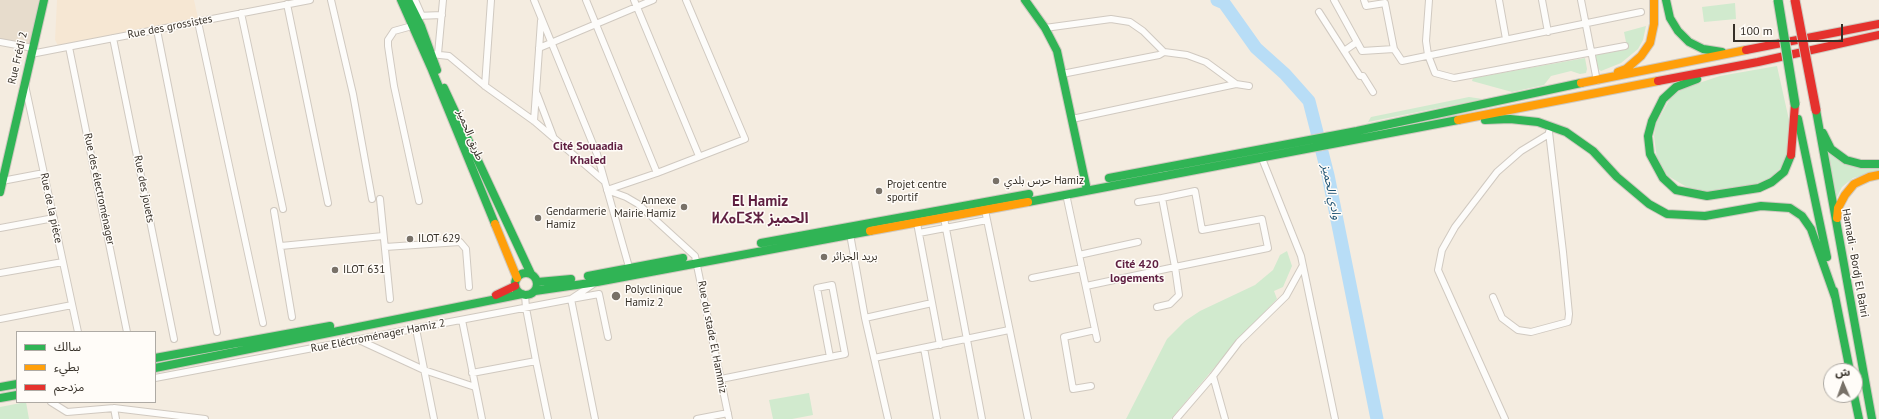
<!DOCTYPE html>
<html>
<head>
<meta charset="utf-8">
<style>
	body { margin:0 }
	#map { position:relative; width:1879px; height:419px; overflow:hidden; background:#f4ece0; font-family:"PT Sans","Noto Sans Arabic",sans-serif }
	canvas { display:block }
	.legend { position:absolute; left:16px; top:331px; width:140px; height:72px; box-sizing:border-box; background:#fffcf8; border:1px solid #aeaaa4; margin:0; padding:5px 7px; list-style:none; font-size:12px; color:#352f27 }
	.legend li { display:flex; align-items:center; gap:8px; height:20px }
	.legend b { width:20px; border:1px solid #aeaaa4 }
	.north { position:absolute; left:1823px; top:363px; width:40px; height:40px; box-sizing:border-box; background:#fffcf8; border:1px solid #aeaaa4; border-radius:50%; rotate:358deg; font-size:11px; font-weight:700; line-height:16px; text-align:center; color:#352f27 }
	.north::after { content:''; display:block; margin:auto; width:14px; height:18px; background:#787168; clip-path:polygon(50% 0,100% 100%,50% 72%,0 100%) }
	.scale { position:absolute; left:1733px; top:24px; width:110px; height:18px; box-sizing:border-box; border:2px solid #352f27; border-top:0; padding-left:5px; font-size:12px; line-height:14px; white-space:nowrap; color:#352f27; -webkit-text-stroke:3px #fffcf8; paint-order:stroke }
</style>
</head>
<body>
<div id="map">
<canvas width="1879" height="419"></canvas>
<ul class="legend">
<li><b style="height:5px;background:#30b455"></b>سالك</li>
<li><b style="height:5px;background:#ff9f0a"></b>بطيء</li>
<li><b style="height:5px;background:#e5322d"></b>مزدحم</li>
</ul>
<div class="north">ش</div>
<div class="scale">100 m</div>
</div>
<script>
const ctx = document.querySelector('canvas').getContext('2d');
ctx.lineJoin = 'round';
function fill(path, color) {
  ctx.fillStyle = color;
  ctx.fill(path, 'evenodd');
}
function toPath(rows) {
  const path = new Path2D();
  for (const r of rows) {
    if (r.length === 3) {
      path.moveTo(r[0] + r[2], r[1]);
      path.arc(r[0], r[1], r[2], 0, 2 * Math.PI);
      continue;
    }
    path.moveTo(r[0], r[1]);
    for (let i = 2; i < r.length; i += 2) path.lineTo(r[i], r[i + 1]);
  }
  return path;
}
function stroke(path, color, width, dash) {
  ctx.strokeStyle = color;
  ctx.lineWidth = width;
  ctx.lineCap = dash ? 'butt' : 'round';
  ctx.setLineDash(dash || []);
  ctx.stroke(path);
}
function drawText(font, color, halo, rows, align = 'center') {
  ctx.font = font + ' "PT Sans","Noto Sans Arabic","Noto Sans Tifinagh",sans-serif';
  ctx.lineWidth = 3;
  ctx.setLineDash([]);
  ctx.textBaseline = 'middle';
  ctx.strokeStyle = halo;
  ctx.fillStyle = color;
  for (const [text, x, y, turn = 0] of rows) {
    ctx.save();
    ctx.translate(x, y);
    ctx.rotate((+turn || 0) * Math.PI / 180);
    ctx.textAlign = isNaN(turn) ? turn : align;
    if (halo) ctx.strokeText(text, 0, 0);
    ctx.fillText(text, 0, 0);
    ctx.restore();
  }
}
fill(toPath([
	[57,0,194,0,198,18,58,46,55,40]
]), '#f6e7d3');
fill(toPath([
	[0,0,39,0,31,44,0,39]
]), '#e7dccc');
fill(toPath([
	[1735,3,1736,19,1704,22,1702,7],
	[1646,26,1643,40,1638,49,1621,63,1601,71,1598,69,1595,55,1625,49,1627,47,1624,32],
	[1585,58,1587,69,1586,73,1580,74,1571,71,1551,76,1544,85,1512,92,1472,81,1473,78],
	[1777,66,1791,129,1790,157,1775,174,1766,181,1748,187,1711,192,1692,190,1668,176,1657,159,1654,136,1656,124,1672,95,1690,86,1720,76],
	[1469,97,1483,99,1368,122,1371,117],
	[1823,144,1831,153,1879,167,1879,171,1853,178,1842,187,1834,203],
	[1287,251,1292,266,1283,287,1274,291,1277,299,1236,342,1171,419,1126,419,1167,339,1185,321,1200,311,1255,285,1273,270,1280,255],
	[809,393,813,415,792,419,773,419,769,400],
	[26,402,29,419,0,419,0,407]
]), '#d1eace');
stroke(toPath([
	[1217,0,1224,3,1256,48,1285,74,1309,101,1328,175,1377,419]
]), '#b8ddf6', 13);
const street = toPath([
	[331,0,353,94,372,199],
	[415,0,422,16],
	[534,0,597,154,629,267],
	[586,0,657,173],
	[634,0,699,156],
	[1334,0,1362,51,1394,49,1402,61,1641,12],
	[1364,0,1366,6,1385,3,1394,49],
	[1429,0,1426,41,1428,55,1435,73,1454,78,1625,46],
	[1499,0,1506,39],
	[1542,0,1548,32],
	[1581,0,1597,81],
	[287,4,328,203],
	[1319,12,1360,76,1363,76,1373,92],
	[241,13,283,209],
	[416,16,442,15],
	[198,22,263,323],
	[412,26,394,31,388,40,388,46,394,86,419,201],
	[1045,28,1111,19,1130,22,1143,31,1164,52],
	[157,30,217,332],
	[113,38,174,339],
	[0,42,33,48],
	[69,47,127,332],
	[539,48,653,0],
	[1344,51,1357,42],
	[31,54,310,0],
	[431,54,449,56,485,86,534,121,604,181],
	[438,54,443,0],
	[1062,74,1159,55,1164,52,1187,55,1206,62,1236,84],
	[25,85,78,332],
	[485,86,491,0],
	[537,94,553,136],
	[1072,119,1236,84,1249,86],
	[534,121,541,21],
	[1261,156,1301,256,1335,419],
	[2,181,44,173],
	[607,190,657,173,745,139,686,0],
	[607,190,626,197,638,204,695,256,729,419],
	[1066,194,1097,339],
	[380,199,390,299],
	[1138,202,1162,198],
	[985,210,1028,419],
	[274,211,292,317],
	[944,218,982,419],
	[917,223,940,345],
	[0,228,54,218],
	[919,233,987,220],
	[850,234,865,318,888,419],
	[281,246,383,236],
	[385,247,460,242,466,249,469,287],
	[1079,255,1138,242],
	[0,273,63,262],
	[1032,278,1082,268],
	[1086,286,1175,267,1268,248,1262,219,1202,230,1195,191,1162,198,1175,267,1179,295,1170,304,1157,307],
	[525,295,526,308,536,361,548,419],
	[1493,297,1502,318,1518,330,1531,332,1568,322,1569,314,1563,252,1549,132],
	[865,318,932,303],
	[0,319,72,305],
	[462,320,482,419],
	[416,329,434,419],
	[359,340,424,370,475,387],
	[924,348,937,419],
	[874,358,1009,330],
	[472,373,536,361],
	[1213,376,1225,419],
	[155,378,571,299,592,285],
	[721,379,845,354,832,285,817,288,830,357],
	[1091,386,1073,389,1064,337,1095,330],
	[51,402,67,412,114,408,205,419],
	[114,408,116,419],
	[595,419,571,299,599,294,608,337],
	[697,419,728,413],
	[1176,419,1213,376,1239,342,1286,296,1302,267],
	[1505,419,1438,270,1442,250,1455,227,1497,172,1521,151,1549,134]
]);
const fast = toPath([
	[401,0,432,70,495,224],
	[408,0,421,26,437,70],
	[1025,0,1045,28,1057,51,1087,190],
	[1666,0,1670,18,1678,31,1689,42,1703,49,1722,52],
	[1697,79,1676,87,1663,99,1652,121,1648,136,1650,154,1663,178,1676,190,1707,196,1759,188,1772,182,1784,172,1791,155],
	[444,88,531,274],
	[1816,110,1872,419],
	[1798,119,1827,257],
	[1485,120,1510,119,1538,122,1566,132,1593,151,1617,177,1649,204,1667,214,1705,216,1761,206,1790,208,1802,216,1811,229,1835,297],
	[1823,133,1831,149,1846,160,1861,164,1879,164],
	[1109,178,1357,131,1581,83],
	[0,192,44,0],
	[1028,202,1458,120],
	[761,243,1029,194],
	[526,284,11],
	[588,276,683,258],
	[538,282,571,279],
	[535,291,597,282,870,231],
	[1834,291,1850,371],
	[155,358,330,326],
	[155,368,522,294],
	[0,387,17,384],
	[1854,395,1859,419],
	[0,398,17,395]
]);
const slow = toPath([
	[1618,72,1626,69,1641,56,1650,43,1654,24,1654,0],
	[1581,83,1746,50],
	[1458,120,1658,81],
	[1837,218,1838,208,1845,195,1854,184,1869,177,1879,175],
	[495,224,517,278],
	[870,231,1028,202]
]);
const jam = toPath([
	[1746,50,1879,24],
	[1658,81,1758,62,1879,35],
	[1791,155,1795,104],
	[496,295,515,286]
]);
stroke(street, '#d0c9c0', 8);
stroke(fast, '#d0c9c0', 10);
stroke(slow, '#d0c9c0', 10);
stroke(jam, '#d0c9c0', 10);
stroke(street, '#fdfcfa', 6);
stroke(fast, '#30b455', 8);
stroke(slow, '#ff9f0a', 8);
stroke(jam, '#e5322d', 8);
const fastBridge = toPath([
	[1778,0,1795,104]
]);
const jamBridge = toPath([
	[1795,0,1816,110]
]);
stroke(fastBridge, '#d0c9c0', 11, []);
stroke(jamBridge, '#d0c9c0', 11, []);
stroke(fastBridge, '#30b455', 9);
stroke(jamBridge, '#e5322d', 9);
for (const [x, y, r, color] of [
	[996,181,4,"#787168"],
	[879,191,4,"#787168"],
	[684,207,4,"#787168"],
	[538,218,4,"#787168"],
	[410,239,4,"#787168"],
	[824,257,4,"#787168"],
	[335,270,4,"#787168"],
	[616,296,5,"#787168"]
]) {
  const dot = new Path2D();
  dot.arc(x, y, r, 0, 2 * Math.PI);
  ctx.fillStyle = color;
  ctx.fill(dot);
  stroke(dot, '#fffcf8', 1.5);
}
drawText('11px', '#352f27', '#fffcf8', [
	["Rue des grossistes",170,27,-11],
	["Rue Frédi 2",18,58,-77],
	["طريق الحميز",470,135,68],
	["Rue des électroménager",99,189,78],
	["Rue des jouets",144,189,79],
	["Rue de la pièce",51,208,78],
	["Hamadi - Bordj El Bahri",1855,263,80],
	["Rue Eléctroménager Hamiz 2",378,336,-11],
	["Rue du stade El Hammiz",712,337,79]
]);
drawText('11px', '#352f27', '#fffcf8', [
	["حرس بلدي Hamiz",1004,181],
	["Projet centre",887,185],
	["sportif",887,198],
	["Annexe",676,201,"right"],
	["Mairie Hamiz",676,214,"right"],
	["Gendarmerie",546,212],
	["Hamiz",546,225],
	["ILOT 629",418,239],
	["بريد الجزائر",832,257],
	["ILOT 631",343,270],
	["Polyclinique",625,290],
	["Hamiz 2",625,303]
], 'left');
drawText('bold 12px', '#5f1f41', '#fffcf8', [
	["Cité Souaadia",588,147],
	["Khaled",588,161],
	["Cité 420",1137,265],
	["logements",1137,279]
]);
drawText('italic 12px', '#1c5273', '#fffcf8', [
	["وادي الحميز",1331,192,78]
]);
drawText('bold 15px', '#5f1f41', '#fffcf8', [
	["El Hamiz",760,202],
	["ⵍⵃⴰⵎⵉⵣ الحميز",760,219]
]);
</script>
</body>
</html>
